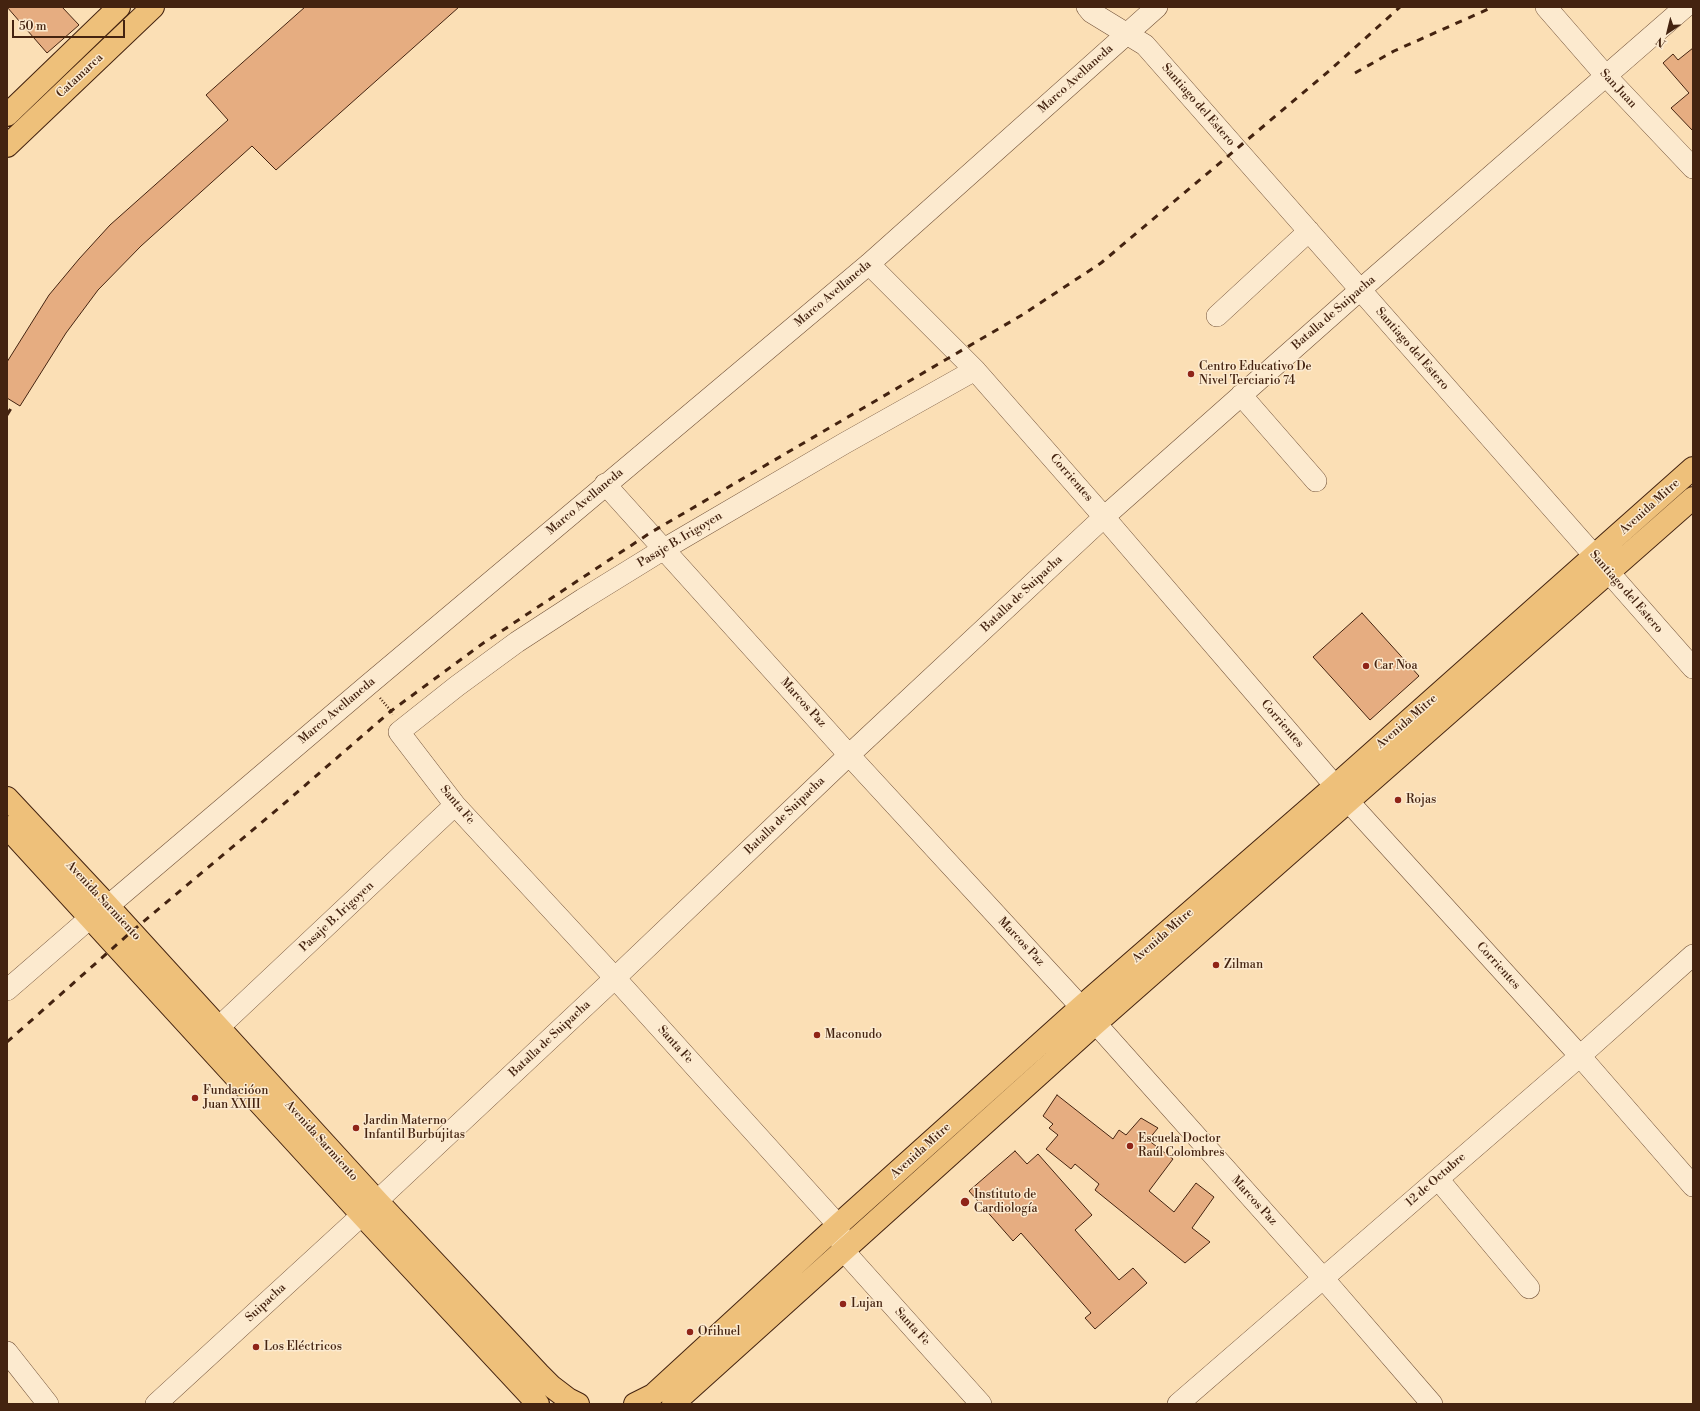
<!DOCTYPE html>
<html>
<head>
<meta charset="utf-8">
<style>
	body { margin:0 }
	#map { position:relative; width:1700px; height:1411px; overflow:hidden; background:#fbdfb5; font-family:"Libre Bodoni",serif }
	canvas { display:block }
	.frame { position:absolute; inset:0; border:8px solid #442310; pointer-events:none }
	.north { position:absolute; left:1648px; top:12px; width:40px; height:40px; -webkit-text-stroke:3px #fceacf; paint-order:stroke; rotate:215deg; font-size:11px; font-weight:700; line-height:16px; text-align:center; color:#442310 }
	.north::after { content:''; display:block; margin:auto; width:14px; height:18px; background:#442310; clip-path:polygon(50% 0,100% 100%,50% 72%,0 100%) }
	.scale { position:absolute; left:12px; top:20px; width:113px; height:18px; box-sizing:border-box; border:2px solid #442310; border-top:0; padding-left:5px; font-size:12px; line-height:14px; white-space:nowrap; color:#442310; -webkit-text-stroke:3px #fceacf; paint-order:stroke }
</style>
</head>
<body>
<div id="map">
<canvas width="1700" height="1411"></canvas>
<div class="frame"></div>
<div class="north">N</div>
<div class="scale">50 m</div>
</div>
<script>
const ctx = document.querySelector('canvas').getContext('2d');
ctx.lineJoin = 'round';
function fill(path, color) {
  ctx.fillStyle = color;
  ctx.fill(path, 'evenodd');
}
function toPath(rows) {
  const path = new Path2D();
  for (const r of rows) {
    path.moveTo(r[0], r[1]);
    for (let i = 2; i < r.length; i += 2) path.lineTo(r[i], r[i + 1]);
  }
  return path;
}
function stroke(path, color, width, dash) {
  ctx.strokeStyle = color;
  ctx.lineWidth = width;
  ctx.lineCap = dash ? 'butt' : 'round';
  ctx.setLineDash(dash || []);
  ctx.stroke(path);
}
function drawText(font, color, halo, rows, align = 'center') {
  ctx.font = font + ' "Libre Bodoni",serif';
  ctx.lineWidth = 3;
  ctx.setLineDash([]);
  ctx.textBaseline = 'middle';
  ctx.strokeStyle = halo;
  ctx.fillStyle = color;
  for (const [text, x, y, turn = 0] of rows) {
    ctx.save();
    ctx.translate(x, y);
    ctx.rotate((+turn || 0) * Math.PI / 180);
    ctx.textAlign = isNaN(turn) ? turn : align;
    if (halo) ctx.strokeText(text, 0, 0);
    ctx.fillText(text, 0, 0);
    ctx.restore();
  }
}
const building = toPath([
	[7,7,62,7,79,25,47,53,7,7],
	[305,7,459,7,276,170,252,146,141,246,98,290,66,333,20,406,7,398,7,362,49,295,79,259,110,225,228,120,206,95,305,7],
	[1693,48,1693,131,1671,108,1689,93,1663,63,1673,54,1678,60,1693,48],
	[1362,613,1419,676,1370,720,1313,657,1362,613],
	[1057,1095,1113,1139,1119,1130,1126,1135,1141,1118,1158,1128,1148,1140,1173,1159,1149,1191,1174,1212,1196,1183,1214,1197,1192,1228,1210,1242,1185,1263,1095,1190,1099,1184,1075,1164,1071,1169,1046,1149,1058,1135,1049,1128,1053,1124,1043,1116,1057,1095],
	[1015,1151,1027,1164,1038,1154,1092,1215,1075,1230,1119,1280,1133,1268,1147,1283,1095,1329,1085,1318,1091,1313,1021,1233,1013,1241,969,1191,1015,1151]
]);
fill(building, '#e6ad81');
stroke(building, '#442310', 1);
const minor = toPath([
	[1087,7,1091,12,1145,45,1693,668],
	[1546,7,1606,76,1693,168],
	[869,264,975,370,1104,517,1348,801,1580,1056,1693,1186],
	[1217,316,1309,231],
	[975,370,845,443,664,549,583,599,517,642,457,686,399,732,455,805,615,978,838,1225,843,1250,981,1404],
	[1241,395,1316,481],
	[605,484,849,755,1081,1007,1323,1278,1432,1404],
	[7,990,90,918,108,906,368,685,869,264,1157,7],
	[218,1028,455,805],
	[1438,1179,1529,1288],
	[7,1352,48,1404],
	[156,1404,362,1215,615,978,849,755,1104,517,1360,290,1685,7],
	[1178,1404,1580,1056,1693,955]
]);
const major = toPath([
	[7,115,119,7],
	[7,146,153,7],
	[7,798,108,906,377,1201,539,1374,551,1386,568,1399,578,1404],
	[7,827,362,1215,538,1404],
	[635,1404,653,1395,838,1225,1081,1007,1335,786,1693,468],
	[673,1404,1095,1024,1693,498]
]);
stroke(minor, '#725239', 22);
stroke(major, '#442310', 24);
stroke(toPath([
	[380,698,391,711,392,715]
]), '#442310', 2.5, [1, 2]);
stroke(minor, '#fceacf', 21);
stroke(major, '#eec07a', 22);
stroke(toPath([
	[1355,73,1394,51,1493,7],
	[7,415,13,405],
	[7,1042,131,932,279,808,391,711,482,644,650,533,1022,315,1101,263,1329,71,1400,7]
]), '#442310', 3, [7, 7]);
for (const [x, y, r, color] of [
	[1191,374,4,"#8f2418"],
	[1366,666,4,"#8f2418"],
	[1398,800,4,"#8f2418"],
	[1216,965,4,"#8f2418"],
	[817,1035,4,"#8f2418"],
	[195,1098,4,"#8f2418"],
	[356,1128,4,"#8f2418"],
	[1130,1146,4,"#8f2418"],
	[965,1202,5,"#8f2418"],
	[843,1304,4,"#8f2418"],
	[690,1332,4,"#8f2418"],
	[256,1347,4,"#8f2418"]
]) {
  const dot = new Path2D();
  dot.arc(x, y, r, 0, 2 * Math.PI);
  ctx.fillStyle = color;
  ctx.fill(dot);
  stroke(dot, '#fceacf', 1.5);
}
drawText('12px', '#442310', '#fceacf', [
	["Catamarca",80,76,-43],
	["Marco Avellaneda",1076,79,-42],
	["San Juan",1618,89,47],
	["Santiago del Estero",1198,105,49],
	["Marco Avellaneda",833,294,-40],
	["Batalla de Suipacha",1334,313,-41],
	["Santiago del Estero",1412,349,49],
	["Corrientes",1071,478,49],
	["Marco Avellaneda",585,502,-40],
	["Avenida Mitre",1650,507,-42],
	["Pasaje B. Irigoyen",680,540,-31],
	["Santiago del Estero",1626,592,49],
	["Batalla de Suipacha",1022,594,-43],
	["Marcos Paz",803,703,48],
	["Marco Avellaneda",337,711,-40],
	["Avenida Mitre",1407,722,-41],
	["Corrientes",1282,724,49],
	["Santa Fe",457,805,50],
	["Batalla de Suipacha",785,816,-44],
	["Avenida Sarmiento",103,901,47],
	["Pasaje B. Irigoyen",337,917,-43],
	["Avenida Mitre",1163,936,-41],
	["Marcos Paz",1021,942,47],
	["Corrientes",1498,966,48],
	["Batalla de Suipacha",550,1039,-43],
	["Santa Fe",675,1045,48],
	["Avenida Sarmiento",321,1141,48],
	["Avenida Mitre",921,1151,-42],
	["12 de Octubre",1436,1180,-41],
	["Marcos Paz",1254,1201,48],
	["Suipacha",266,1303,-43],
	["Santa Fe",912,1327,48]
]);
drawText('12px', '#442310', '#fceacf', [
	["Centro Educativo De",1199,367],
	["Nivel Terciario 74",1199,381],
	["Car Noa",1374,666],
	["Rojas",1406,800],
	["Zilman",1224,965],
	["Maconudo",825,1035],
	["Fundacióon",203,1091],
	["Juan XXIII",203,1105],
	["Jardin Materno",364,1121],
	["Infantil Burbujitas",364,1135],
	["Escuela Doctor",1138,1139],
	["Raúl Colombres",1138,1153],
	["Instituto de",974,1195],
	["Cardiología",974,1209],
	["Lujan",851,1304],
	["Orihuel",698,1332],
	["Los Eléctricos",264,1347]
], 'left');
</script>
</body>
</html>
